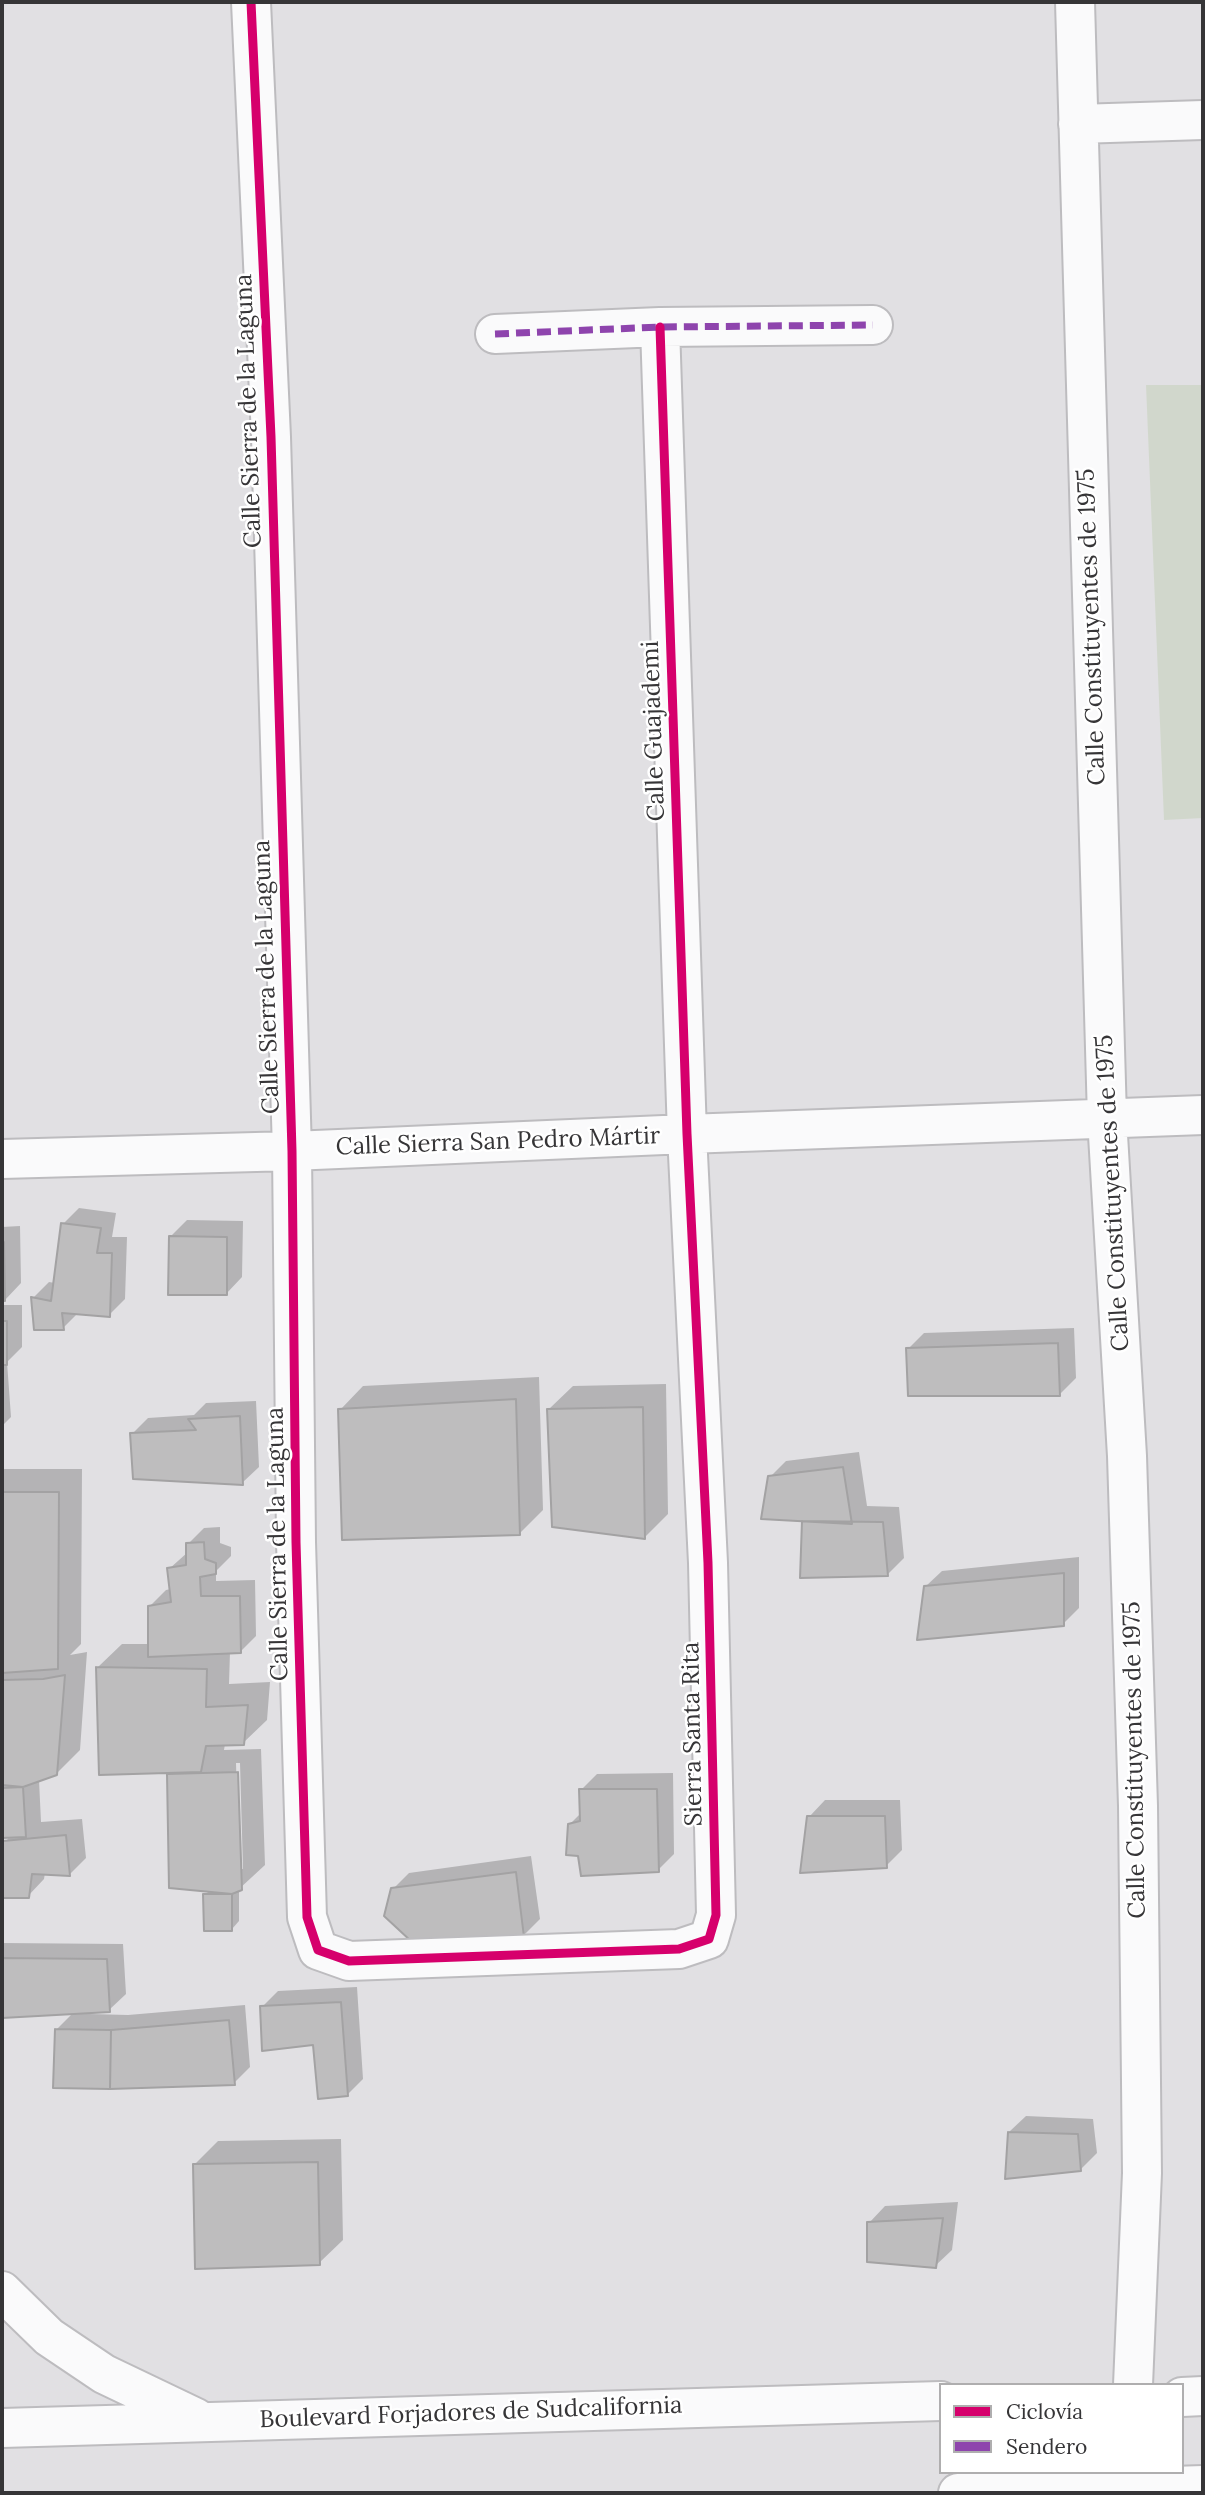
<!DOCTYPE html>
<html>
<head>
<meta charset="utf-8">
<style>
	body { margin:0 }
	#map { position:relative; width:1205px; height:2495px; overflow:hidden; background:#e1e0e3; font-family:Lora,serif }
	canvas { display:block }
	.frame { position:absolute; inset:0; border:4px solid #363537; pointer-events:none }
	.legend { position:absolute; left:939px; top:2383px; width:245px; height:91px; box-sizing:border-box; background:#fff; border:2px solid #afaeaf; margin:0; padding:9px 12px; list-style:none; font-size:21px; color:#363537 }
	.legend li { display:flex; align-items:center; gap:14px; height:35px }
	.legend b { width:35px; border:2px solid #afaeaf }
</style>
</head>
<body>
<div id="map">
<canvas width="1205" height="2495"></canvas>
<div class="frame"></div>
<ul class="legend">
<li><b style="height:9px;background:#d6006c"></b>Ciclovía</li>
<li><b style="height:9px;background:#8e44ad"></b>Sendero</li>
</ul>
</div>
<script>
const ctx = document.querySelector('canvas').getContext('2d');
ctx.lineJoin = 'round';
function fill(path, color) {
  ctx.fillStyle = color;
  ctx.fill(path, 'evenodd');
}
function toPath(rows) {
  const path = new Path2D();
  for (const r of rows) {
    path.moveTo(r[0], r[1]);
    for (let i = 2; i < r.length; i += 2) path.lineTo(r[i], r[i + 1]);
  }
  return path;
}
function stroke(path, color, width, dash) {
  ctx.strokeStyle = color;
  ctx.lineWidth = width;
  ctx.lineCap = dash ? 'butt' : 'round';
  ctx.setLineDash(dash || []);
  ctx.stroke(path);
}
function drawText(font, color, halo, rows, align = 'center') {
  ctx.font = font + ' Lora,serif';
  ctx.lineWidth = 5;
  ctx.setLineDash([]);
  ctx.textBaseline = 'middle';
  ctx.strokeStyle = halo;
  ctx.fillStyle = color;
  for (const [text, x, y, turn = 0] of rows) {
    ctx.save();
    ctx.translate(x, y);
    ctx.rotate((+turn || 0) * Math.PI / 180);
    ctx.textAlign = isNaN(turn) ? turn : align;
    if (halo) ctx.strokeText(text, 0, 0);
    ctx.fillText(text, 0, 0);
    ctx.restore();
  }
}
fill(toPath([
	[1146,385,1203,385,1203,818,1164,820]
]), '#d1d7cc');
fill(toPath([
	[79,1208,116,1213,112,1237,127,1237,125,1299,109,1315,78,1313,63,1328,33,1298,49,1282,55,1283,63,1224],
	[187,1220,243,1221,242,1277,226,1294,171,1236],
	[20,1226,21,1283,5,1300,2,1300,2,1227],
	[2,1305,22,1305,22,1347,7,1362,11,1417,2,1426],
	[1074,1328,1076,1378,1060,1394,908,1349,924,1333],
	[539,1377,543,1510,519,1534,340,1410,363,1386],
	[666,1384,668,1514,644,1538,549,1409,573,1386],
	[256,1401,259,1467,242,1483,132,1434,148,1418,194,1415,206,1403],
	[859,1452,867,1506,899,1507,904,1558,888,1574,804,1520,770,1477,786,1461],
	[2,1469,82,1469,81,1644,70,1655,87,1652,80,1750,56,1774,39,1780,41,1822,82,1819,86,1858,70,1874,45,1873,44,1879,28,1896,2,1896,2,1848,9,1837,2,1837,2,1674,5,1671,2,1671],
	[220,1527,220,1543,231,1547,231,1556,216,1571,216,1581,255,1580,256,1636,240,1652,230,1652,229,1684,270,1682,267,1720,243,1743,225,1744,224,1750,261,1749,265,1865,239,1889,239,1921,232,1929,205,1895,210,1890,171,1887,168,1772,98,1667,122,1644,150,1644,150,1606,166,1590,171,1589,169,1569,188,1552,188,1544,204,1528],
	[236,1763,240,1763,243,1869,239,1869],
	[1079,1557,1079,1608,1063,1624,925,1587,942,1571],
	[673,1773,674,1854,658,1870,579,1855,569,1825,581,1813,581,1790,597,1774],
	[825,1800,900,1800,902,1850,886,1866,809,1817],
	[531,1856,540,1919,523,1936,393,1889,409,1873],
	[2,1943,123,1944,126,1994,109,2010,90,2011,90,2014,128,2015,245,2005,250,2067,234,2083,56,2030,74,2012,2,2016],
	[357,1987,363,2079,347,2095,314,2043,262,2007,278,1991],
	[1026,2116,1093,2119,1097,2153,1081,2169,1009,2132],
	[341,2139,343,2240,319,2263,194,2165,218,2141],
	[958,2202,952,2250,935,2266,869,2223,885,2206]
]), '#0003');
const building = toPath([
	[61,1223,101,1228,97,1253,112,1253,110,1317,62,1313,64,1330,34,1330,31,1297,51,1301,61,1223],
	[169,1236,227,1237,227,1295,168,1295,169,1236],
	[2,1242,4,1242,5,1301,2,1301,2,1242],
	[2,1321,7,1321,7,1365,2,1365,2,1321],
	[1058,1343,1060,1396,908,1396,906,1348,1058,1343],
	[516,1399,520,1535,342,1540,338,1409,516,1399],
	[643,1407,645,1539,552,1527,547,1409,643,1407],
	[240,1416,243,1485,133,1479,130,1433,196,1430,188,1419,240,1416],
	[843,1467,852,1524,761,1519,768,1476,843,1467],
	[2,1492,59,1492,58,1669,2,1673,2,1492],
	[802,1521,883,1522,888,1576,800,1578,802,1521],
	[204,1542,205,1559,216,1563,216,1574,200,1577,201,1596,240,1596,241,1653,148,1657,148,1606,171,1602,167,1568,186,1565,186,1543,204,1542],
	[1064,1573,1064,1626,917,1640,924,1586,1064,1573],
	[96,1667,207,1669,206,1707,248,1705,244,1745,206,1746,201,1772,99,1775,96,1667],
	[65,1675,57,1775,23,1787,2,1785,2,1680,43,1679,65,1675],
	[238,1772,242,1890,232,1894,169,1888,167,1774,238,1772],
	[23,1787,26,1837,2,1838,2,1788,23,1787],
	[579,1789,657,1789,659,1872,581,1876,578,1856,566,1855,568,1824,580,1821,579,1789],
	[807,1816,885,1816,887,1868,800,1873,807,1816],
	[66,1835,70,1876,32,1874,29,1898,2,1898,3,1841,66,1835],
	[516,1872,524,1937,412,1942,384,1916,391,1888,516,1872],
	[203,1894,232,1894,232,1931,204,1931,203,1894],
	[2,1958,107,1959,110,2012,2,2018,2,1958],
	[341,2002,348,2096,318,2099,313,2045,262,2051,260,2006,341,2002],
	[229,2020,235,2085,110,2089,111,2030,229,2020],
	[55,2029,111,2030,110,2089,53,2088,55,2029],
	[1008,2132,1078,2134,1081,2171,1005,2179,1008,2132],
	[318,2162,320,2265,195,2269,193,2164,318,2162],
	[943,2218,936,2268,867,2262,867,2222,943,2218]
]);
fill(building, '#bebdbe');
stroke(building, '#a3a2a3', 2);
const minor = toPath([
	[251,2,271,437,292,1151,296,1542,307,1917,318,1950,349,1961,679,1949,709,1939,716,1915,708,1563,687,1134,660,327],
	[1075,2,1107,1118,1127,1456,1138,1806,1142,2173,1133,2385],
	[1078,124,1203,120],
	[495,334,660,327,873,325],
	[2,1159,292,1151,687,1134,1203,1115]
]);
const major = toPath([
	[2,2291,49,2337,104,2374,196,2418],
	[1182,2397,1203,2396],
	[2,2428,941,2401],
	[958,2493,1203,2485]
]);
stroke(minor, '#bdbcbf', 42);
stroke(major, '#bdbcbf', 42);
stroke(minor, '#fafafb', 38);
stroke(major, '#fafafb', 38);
stroke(toPath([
	[495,334,660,327,873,325]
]), '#8e44ad', 7, [14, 7]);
stroke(toPath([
	[251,2,271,437,292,1151,296,1542,307,1917,318,1950,349,1961,679,1949,709,1939,716,1915,708,1563,687,1134,660,327]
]), '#d6006c', 9);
drawText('24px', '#363537', '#fff', [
	["Calle Sierra de la Laguna",249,411,-92],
	["Calle Constituyentes de 1975",1092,627,-92],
	["Calle Guajademi",654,731,-92],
	["Calle Sierra de la Laguna",267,977,-92],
	["Calle Sierra San Pedro Mártir",498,1142,-2],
	["Calle Constituyentes de 1975",1113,1193,-93],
	["Calle Sierra de la Laguna",278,1544,-91],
	["Sierra Santa Rita",693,1734,-91],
	["Calle Constituyentes de 1975",1135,1760,-91],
	["Boulevard Forjadores de Sudcalifornia",471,2413,-2]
]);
</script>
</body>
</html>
